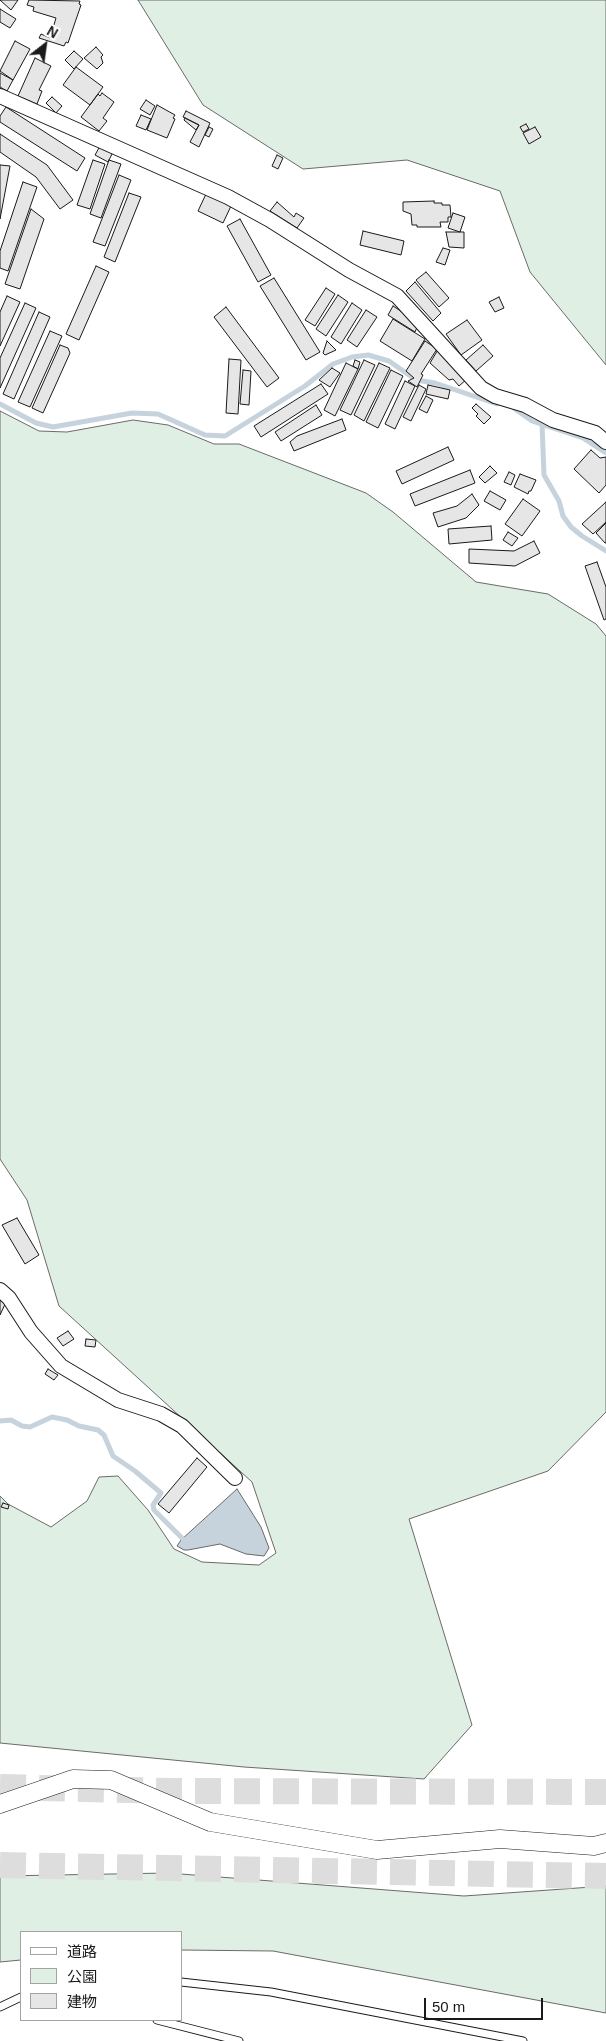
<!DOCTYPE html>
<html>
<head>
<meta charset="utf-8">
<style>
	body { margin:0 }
	#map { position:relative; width:606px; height:2041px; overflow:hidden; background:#fff; font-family:Helvetica,"Noto Sans JP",sans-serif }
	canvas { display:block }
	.legend { position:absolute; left:20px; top:1931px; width:162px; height:90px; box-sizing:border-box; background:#fff; border:1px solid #a3a3a3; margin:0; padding:6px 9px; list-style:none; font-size:15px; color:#1a1a1a }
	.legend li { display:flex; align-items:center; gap:10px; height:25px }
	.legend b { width:25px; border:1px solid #a3a3a3 }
	.north { position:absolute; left:20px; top:20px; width:50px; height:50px; -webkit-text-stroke:4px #fff; paint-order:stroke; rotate:30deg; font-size:14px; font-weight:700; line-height:20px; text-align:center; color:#1a1a1a }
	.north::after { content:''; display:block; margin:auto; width:18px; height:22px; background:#1a1a1a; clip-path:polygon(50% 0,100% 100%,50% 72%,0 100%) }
	.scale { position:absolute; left:424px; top:1998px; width:119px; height:22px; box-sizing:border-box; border:2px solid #1a1a1a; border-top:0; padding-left:6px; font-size:15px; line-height:18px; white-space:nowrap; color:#1a1a1a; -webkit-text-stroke:4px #fff; paint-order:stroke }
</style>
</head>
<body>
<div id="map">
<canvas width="606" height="2041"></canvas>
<ul class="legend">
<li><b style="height:6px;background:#fff"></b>道路</li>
<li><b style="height:14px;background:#e0efe3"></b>公園</li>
<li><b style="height:14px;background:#e6e6e6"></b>建物</li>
</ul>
<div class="north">N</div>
<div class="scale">50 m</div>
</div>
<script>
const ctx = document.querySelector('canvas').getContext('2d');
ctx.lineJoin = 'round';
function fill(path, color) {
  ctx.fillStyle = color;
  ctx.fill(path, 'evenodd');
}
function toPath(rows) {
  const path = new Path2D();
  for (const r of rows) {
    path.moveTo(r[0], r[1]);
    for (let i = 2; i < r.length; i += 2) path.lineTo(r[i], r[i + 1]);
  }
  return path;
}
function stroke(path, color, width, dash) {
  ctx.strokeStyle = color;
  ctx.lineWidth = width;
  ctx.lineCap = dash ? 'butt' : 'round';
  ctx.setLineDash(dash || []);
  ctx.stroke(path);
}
const green = toPath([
	[138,0,606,0,606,365,530,272,500,191,407,160,303,169,203,105,138,0],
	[0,411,39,431,67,432,133,420,168,425,214,444,239,444,366,493,393,512,476,582,548,594,596,624,606,636,606,1412,548,1471,409,1519,472,1725,424,1779,244,1767,0,1743,0,1496,8,1504,51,1527,87,1501,99,1477,118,1476,148,1510,174,1549,202,1562,259,1565,276,1553,252,1482,59,1306,27,1200,0,1159,0,411],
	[168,1873,464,1896,606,1886,606,2013,273,1951,181,1950,181,1932,21,1932,21,1960,0,1962,0,1876,168,1873]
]);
fill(green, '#e0efe3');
stroke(green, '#6a6a6a', 1);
const water = toPath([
	[237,1489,261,1527,269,1548,266,1553,264,1556,246,1554,220,1544,188,1550,184,1550,177,1546,181,1540,237,1489]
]);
fill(water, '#c6d2dc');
stroke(water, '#6a6a6a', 1);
stroke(toPath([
	[0,404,36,423,53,427,132,413,158,414,205,435,225,436,305,386,333,364,352,357,368,355,389,361,416,380,435,383,497,404],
	[515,409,532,421,583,438,606,453],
	[542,424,544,475,559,501,563,516,571,527,582,536,606,551],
	[0,1421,11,1420,22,1426,30,1427,52,1417,67,1420,79,1426,98,1430,104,1435,113,1456,135,1471,161,1493,153,1505,154,1510,186,1542]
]), '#c6d2dc', 5);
const building = toPath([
	[0,0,18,0,11,10,0,0],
	[29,0,80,1,79,4,81,5,68,43,66,42,64,46,39,38,41,34,50,38,56,18,33,11,34,7,27,5,29,0],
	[0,9,16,19,10,28,0,22,0,9],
	[15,41,30,49,13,80,0,71,15,41],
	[96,47,103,55,101,57,103,63,97,69,84,58,96,47],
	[74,51,83,59,74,69,65,60,74,51],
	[35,58,51,66,39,90,42,91,37,104,18,96,35,58],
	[76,67,103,87,90,105,63,85,76,67],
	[0,73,13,80,7,91,0,87,0,73],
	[102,93,114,102,103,118,107,121,99,131,81,117,98,94,100,96,102,93],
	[52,97,62,106,56,113,46,103,52,97],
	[146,100,155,106,150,115,140,109,146,100],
	[157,105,175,115,173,118,175,119,167,138,147,130,157,105],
	[6,107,85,158,77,171,0,122,0,116,6,107],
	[186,111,210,123,199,147,190,142,199,125,183,117,186,111],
	[141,115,151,119,146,130,136,126,141,115],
	[185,118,199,125,196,130,184,120,185,118],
	[526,124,529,129,523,132,520,127,526,124],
	[209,127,213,129,209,137,205,135,209,127],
	[535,127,541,137,529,144,523,133,535,127],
	[0,134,47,165,73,200,60,209,36,177,0,152,0,134],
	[100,146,113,152,108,162,95,155,100,146],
	[277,155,283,158,278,169,272,166,277,155],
	[93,160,105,164,90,209,77,205,93,160],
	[109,160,121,164,101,218,90,214,109,160],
	[0,165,10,166,0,219,0,165],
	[119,175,131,180,105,246,93,242,119,175],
	[23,182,37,187,8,271,0,268,0,251,23,182],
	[129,193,141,197,115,262,104,257,129,193],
	[206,194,231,206,223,223,198,211,206,194],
	[434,201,434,203,442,203,442,205,450,205,451,217,448,217,448,222,440,222,441,227,417,227,417,225,412,225,411,214,403,211,403,202,434,201],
	[277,202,294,217,296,213,304,218,297,228,270,211,277,202],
	[31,209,44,219,20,289,5,284,31,209],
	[453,213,465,217,460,232,448,228,453,213],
	[240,219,271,275,258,282,227,226,240,219],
	[363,231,404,241,401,255,360,245,363,231],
	[446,232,464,232,464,248,449,247,446,232],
	[443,248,450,250,445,265,436,262,443,248],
	[96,266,109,272,79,340,66,334,96,266],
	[426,272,449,298,439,307,416,280,426,272],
	[274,278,320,352,306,360,260,286,274,278],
	[415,282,441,313,433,321,406,291,415,282],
	[326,288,335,294,315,326,305,320,326,288],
	[338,295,348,302,326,336,316,329,338,295],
	[7,296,20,302,0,346,0,312,7,296],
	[499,297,504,308,495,312,489,302,499,297],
	[25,303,36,308,0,388,0,358,25,303],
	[352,303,362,310,341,344,331,337,352,303],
	[393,306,410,317,409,320,418,325,415,332,388,315,393,306],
	[226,307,279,378,267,387,214,317,226,307],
	[366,310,377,317,357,347,347,340,366,310],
	[39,312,50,317,14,399,3,394,39,312],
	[393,319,425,339,412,361,380,341,393,319],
	[467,320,482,340,461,355,446,334,467,320],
	[50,331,62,336,30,407,18,402,50,331],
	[327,341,336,350,325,355,323,353,327,341],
	[425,341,437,349,421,374,423,375,417,387,408,381,414,378,406,371,425,341],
	[60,345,68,348,70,353,43,413,32,408,60,345],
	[483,345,493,356,476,371,466,360,483,345],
	[439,348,467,379,459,386,453,379,449,380,430,363,439,348],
	[229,359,241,360,238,414,226,413,229,359],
	[355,360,360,362,358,369,353,366,355,360],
	[364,360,375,365,351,415,340,410,364,360],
	[346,363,358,369,335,416,324,410,346,363],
	[379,363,390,368,364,421,354,415,379,363],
	[332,368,340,373,330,387,319,380,332,368],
	[243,370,251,371,249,405,240,404,243,370],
	[391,370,403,376,378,428,366,422,391,370],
	[405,381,415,386,395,429,385,424,405,381],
	[321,384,328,394,261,437,254,426,321,384],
	[419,385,426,389,411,421,403,417,419,385],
	[428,385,450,390,448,399,426,394,428,385],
	[426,396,433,400,427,413,419,409,426,396],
	[476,404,491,417,484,424,476,416,478,414,472,408,476,404],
	[316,405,322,415,281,441,275,432,316,405],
	[342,419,346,430,294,451,290,442,297,436,342,419],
	[448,447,454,460,402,484,396,471,448,447],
	[591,450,600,458,606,457,606,485,599,493,574,469,591,450],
	[490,466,497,473,485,483,479,477,490,466],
	[470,470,475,483,415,506,410,494,470,470],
	[509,472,515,475,511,485,504,482,509,472],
	[520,474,536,480,531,491,529,491,528,494,514,487,520,474],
	[490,491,506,500,500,510,484,501,490,491],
	[472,494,479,505,466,518,438,527,433,513,457,506,472,494],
	[523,499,540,511,522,536,505,524,523,499],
	[606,502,606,522,593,534,582,524,606,502],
	[606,523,606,543,605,543,596,533,606,523],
	[491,526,492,540,449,544,448,529,491,526],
	[508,532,518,538,512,546,503,540,508,532],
	[534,541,540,553,515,566,469,563,469,549,514,551,534,541],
	[597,562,606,587,606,619,604,620,585,566,597,562],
	[17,1218,39,1255,25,1264,2,1225,17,1218],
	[0,1297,7,1300,0,1315,0,1297],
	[68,1331,74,1339,63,1346,57,1338,68,1331],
	[86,1339,96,1340,95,1347,85,1346,86,1339],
	[48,1369,58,1375,54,1380,45,1374,48,1369],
	[197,1458,207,1467,169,1513,158,1504,197,1458],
	[3,1503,9,1505,8,1509,1,1507,3,1503]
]);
fill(building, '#e6e6e6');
stroke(building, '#1a1a1a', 1);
stroke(toPath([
	[0,1787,171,1791,606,1792],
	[0,1865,606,1876]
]), '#ddd', 26, [26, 13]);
const service = toPath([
	[181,1982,271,1992,523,2041],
	[0,2007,21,1997],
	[157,2020,239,2041]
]);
const minor = toPath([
	[0,96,228,197,270,220,349,270,397,296,481,388,495,396,525,405,553,420,595,433,606,442],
	[0,1290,9,1298,31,1332,61,1366,118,1400,161,1414,182,1426,235,1478]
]);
const tertiary = toPath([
	[0,1804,73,1779,111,1780,210,1822,377,1850,500,1839,594,1846,606,1843]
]);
stroke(service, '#1a1a1a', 9);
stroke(minor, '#1a1a1a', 16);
stroke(tertiary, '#1a1a1a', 19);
stroke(service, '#fff', 7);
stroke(minor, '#fff', 14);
stroke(tertiary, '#fff', 18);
</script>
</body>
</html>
